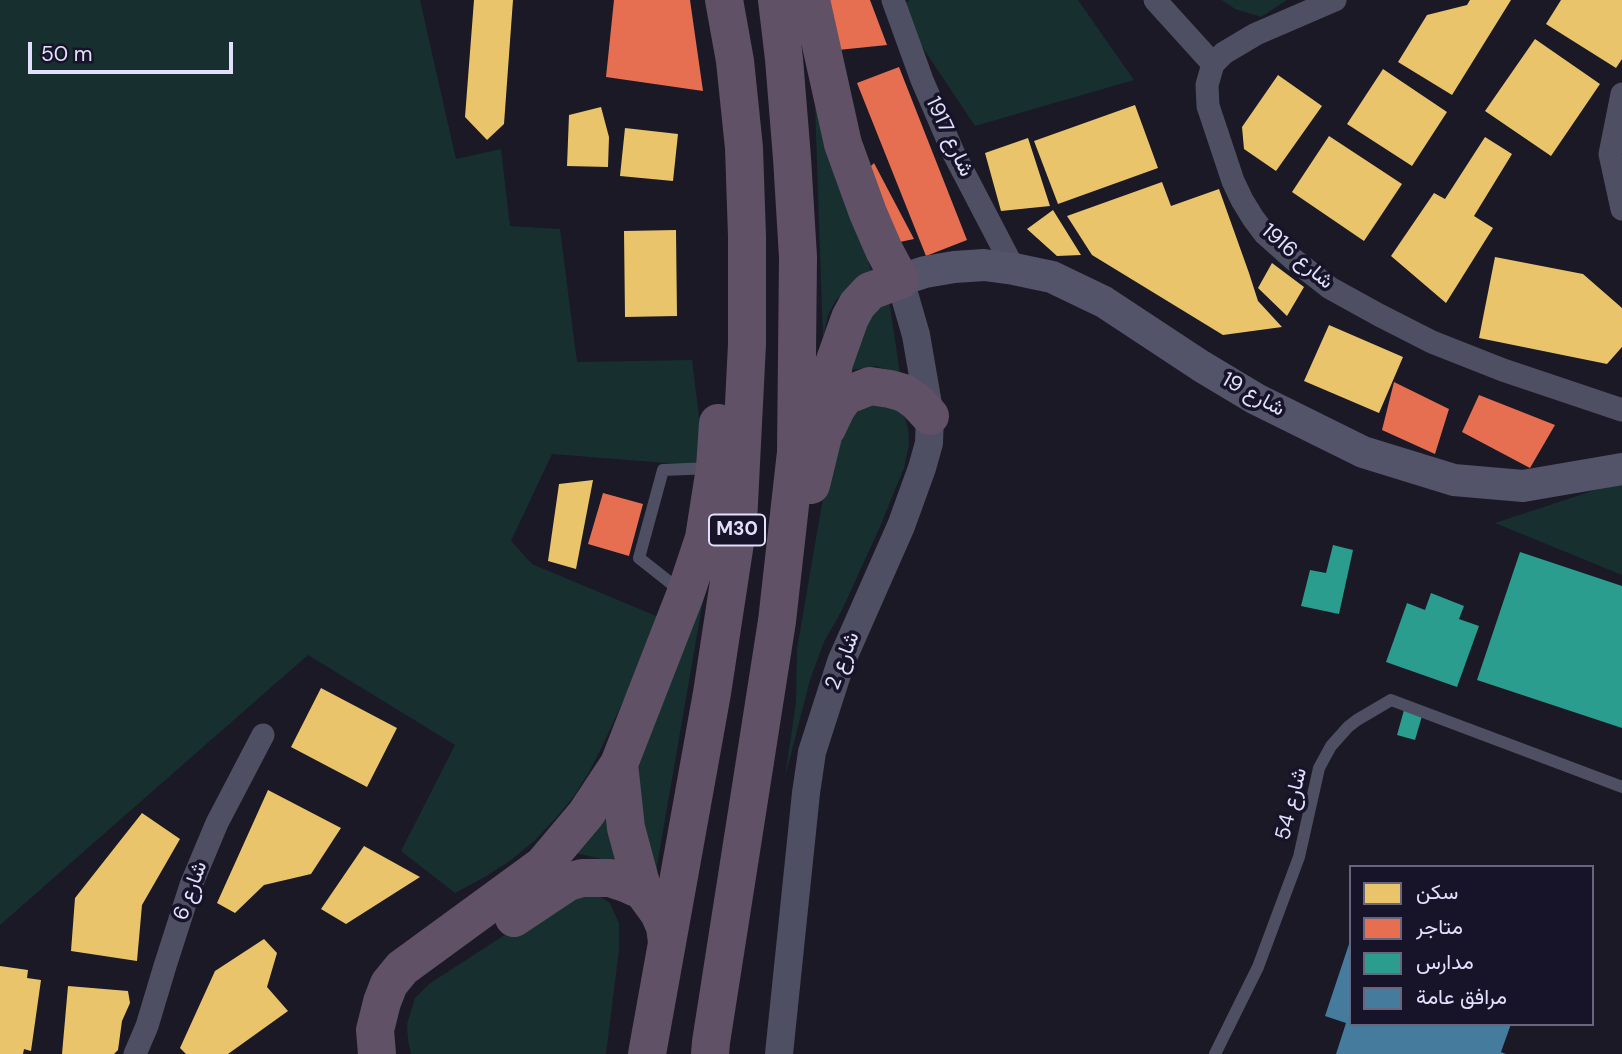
<!DOCTYPE html>
<html>
<head>
<meta charset="utf-8">
<style>
	body { margin:0 }
	#map { position:relative; width:1622px; height:1054px; overflow:hidden; background:#1a1925; font-family:"DM Sans",Vazirmatn,sans-serif }
	canvas { display:block }
	.legend { position:absolute; left:1349px; top:865px; width:245px; height:161px; box-sizing:border-box; background:#17142a; border:2px solid #68667e; margin:0; padding:9px 12px; list-style:none; font-size:21px; color:#e2e0fc }
	.legend li { display:flex; align-items:center; gap:14px; height:35px }
	.legend b { width:35px; border:2px solid #68667e }
	.scale { position:absolute; left:28px; top:42px; width:205px; height:32px; box-sizing:border-box; border:4px solid #e2e0fc; border-top:0; padding-left:9px; font-size:21px; line-height:24px; white-space:nowrap; color:#e2e0fc; -webkit-text-stroke:5px #17142a; paint-order:stroke }
</style>
</head>
<body>
<div id="map">
<canvas width="1622" height="1054"></canvas>
<ul class="legend">
<li><b style="height:19px;background:#e9c46a"></b>سكن</li>
<li><b style="height:19px;background:#e76f51"></b>متاجر</li>
<li><b style="height:19px;background:#2a9d8f"></b>مدارس</li>
<li><b style="height:19px;background:#457b9d"></b>مرافق عامة</li>
</ul>
<div class="scale">50 m</div>
</div>
<script>
const ctx = document.querySelector('canvas').getContext('2d');
ctx.lineJoin = 'round';
function fill(path, color) {
  ctx.fillStyle = color;
  ctx.fill(path, 'evenodd');
}
function toPath(rows) {
  const path = new Path2D();
  for (const r of rows) {
    path.moveTo(r[0], r[1]);
    for (let i = 2; i < r.length; i += 2) path.lineTo(r[i], r[i + 1]);
  }
  return path;
}
function stroke(path, color, width, dash) {
  ctx.strokeStyle = color;
  ctx.lineWidth = width;
  ctx.lineCap = dash ? 'butt' : 'round';
  ctx.setLineDash(dash || []);
  ctx.stroke(path);
}
function drawText(font, color, halo, rows, align = 'center') {
  ctx.font = font + ' "DM Sans",Vazirmatn,sans-serif';
  ctx.lineWidth = 7;
  ctx.setLineDash([]);
  ctx.textBaseline = 'middle';
  ctx.strokeStyle = halo;
  ctx.fillStyle = color;
  for (const [text, x, y, turn = 0] of rows) {
    ctx.save();
    ctx.translate(x, y);
    ctx.rotate((+turn || 0) * Math.PI / 180);
    ctx.textAlign = isNaN(turn) ? turn : align;
    if (halo) ctx.strokeText(text, 0, 0);
    ctx.fillText(text, 0, 0);
    ctx.restore();
  }
}
fill(toPath([
	[0,0,420,0,456,159,501,149,510,226,560,229,577,362,692,360,705,466,552,454,511,541,532,564,661,618,602,747,589,772,574,796,556,818,534,841,510,861,483,878,455,893,401,851,455,745,308,655,0,925],
	[910,0,1078,0,1134,80,975,126,897,9],
	[1222,0,1287,0,1261,17,1235,9],
	[815,105,871,270,860,276,836,300,828,315,823,339],
	[889,299,900,374,876,366,852,370,856,332],
	[881,401,904,415,908,428,909,445,904,468,879,529,842,610,824,642,810,680,785,777,796,702,797,649,830,457,845,417],
	[724,479,654,883,636,814,640,739],
	[1622,481,1622,575,1495,523],
	[610,801,625,864,570,852],
	[575,889,594,892,610,903,619,923,619,950,606,1054,411,1054,408,1040,407,1024,415,998,429,984]
]), '#172f2f');
fill(toPath([
	[474,0,513,0,504,124,487,140,465,117],
	[1470,0,1511,0,1452,95,1398,62,1427,15,1467,5],
	[1561,0,1622,0,1622,59,1616,68,1546,24],
	[1535,39,1600,84,1551,156,1485,111],
	[1383,69,1447,112,1412,166,1347,124],
	[1278,75,1322,106,1276,171,1244,149,1242,127],
	[1135,105,1158,168,1058,204,1034,141],
	[601,107,609,137,608,167,567,166,569,115],
	[625,128,678,134,673,181,620,176],
	[1329,136,1402,184,1364,241,1292,192],
	[1485,137,1512,154,1474,216,1493,228,1446,303,1391,256,1434,193,1445,199],
	[1028,138,1050,206,1001,211,985,153],
	[1162,182,1171,206,1219,189,1249,273,1258,301,1282,327,1223,335,1092,255,1067,216],
	[1053,210,1081,255,1057,256,1027,229],
	[676,230,677,316,625,317,624,231],
	[1495,257,1583,274,1622,308,1622,347,1607,364,1479,338],
	[1272,263,1304,287,1287,316,1258,288],
	[1329,325,1403,357,1379,413,1304,381],
	[593,480,576,569,548,561,559,484],
	[321,688,397,728,367,787,291,747],
	[268,790,341,828,311,874,264,885,235,913,217,903],
	[142,813,180,839,142,905,137,961,71,951,75,898],
	[364,846,420,877,346,924,321,909],
	[264,939,277,953,267,987,288,1011,228,1054,186,1054,180,1048,215,971],
	[0,966,28,970,27,978,41,980,31,1051,24,1049,23,1054,0,1054],
	[68,986,128,991,130,1003,122,1021,118,1050,114,1054,62,1054]
]), '#e9c46a');
fill(toPath([
	[614,0,690,0,703,91,606,77],
	[828,0,870,0,887,45,838,50],
	[899,67,967,240,926,256,857,83],
	[874,163,914,239,895,243,865,172],
	[1394,382,1449,409,1435,454,1382,430],
	[1479,395,1555,425,1530,468,1462,432],
	[603,493,643,504,629,556,588,544]
]), '#e76f51');
fill(toPath([
	[1333,545,1353,550,1339,614,1301,606,1310,570,1326,573],
	[1520,552,1622,586,1622,728,1477,680],
	[1431,593,1464,606,1459,619,1479,626,1457,687,1386,662,1407,603,1425,610],
	[1404,710,1422,716,1415,740,1397,735]
]), '#2a9d8f');
fill(toPath([
	[1350,941,1351,1024,1511,1024,1501,1052,1506,1054,1336,1054,1346,1023,1325,1016]
]), '#457b9d');
stroke(toPath([
	[682,592,639,558,663,470,711,468],
	[1215,1054,1258,967,1299,857,1319,768,1331,746,1348,727,1357,720,1391,700,1622,787]
]), '#4f4f64', 12);
stroke(toPath([
	[893,0,922,80,953,152,1014,269],
	[1155,0,1213,64],
	[1335,0,1256,34,1224,53,1213,64,1207,85,1208,106,1233,181,1242,200,1253,218,1265,234,1293,259,1330,288,1379,315,1432,342,1503,370,1622,410],
	[1622,94,1610,154,1622,209],
	[135,1054,147,1026,165,966,191,885,217,823,263,735]
]), '#4f4f64', 23);
stroke(toPath([
	[779,1054,806,793,812,752,841,662,901,526,922,468,929,443,930,416,916,335,900,280]
]), '#4f4f64', 28);
stroke(toPath([
	[900,280,925,272,954,267,984,265,1014,269,1052,277,1104,302,1201,366,1256,399,1363,452,1454,480,1523,486,1622,469]
]), '#535369', 32);
stroke(toPath([
	[827,428,836,409,845,396,870,386,890,389,904,393,917,402,930,416],
	[811,485,823,436,834,363,850,318,857,305,870,291,900,280,884,250,868,213,843,144,811,0],
	[619,764,626,828,643,891],
	[514,918,568,882,582,878,610,878,625,883,643,891,659,913,665,927,667,942],
	[377,1054,375,1030,382,1002,389,984,402,968,543,865,586,814,619,764,685,595,704,538,715,468,718,423],
	[647,1054,712,693,738,523,747,344,747,236,744,148,735,61,724,0],
	[710,1054,711,1042,777,621,796,452,798,257,792,158,784,59,777,0]
]), '#605166', 38);
for (const [x, y, w] of [
	[737,530,56]
]) {
  const box = new Path2D();
  box.roundRect(x - w / 2, y - 15.5, w, 31, 5);
  ctx.fillStyle = '#17142a';
  ctx.fill(box);
  stroke(box, '#e2e0fc', 2);
}
drawText('bold 19px', '#e2e0fc', null, [
	["M30",737,530]
]);
drawText('21px', '#e2e0fc', '#17142a', [
	["شارع 1917",949,137,65],
	["شارع 1916",1297,257,41],
	["شارع 19",1253,395,29],
	["شارع 2",843,661,-69],
	["شارع 54",1292,804,-76],
	["شارع 6",191,891,-70]
]);
</script>
</body>
</html>
